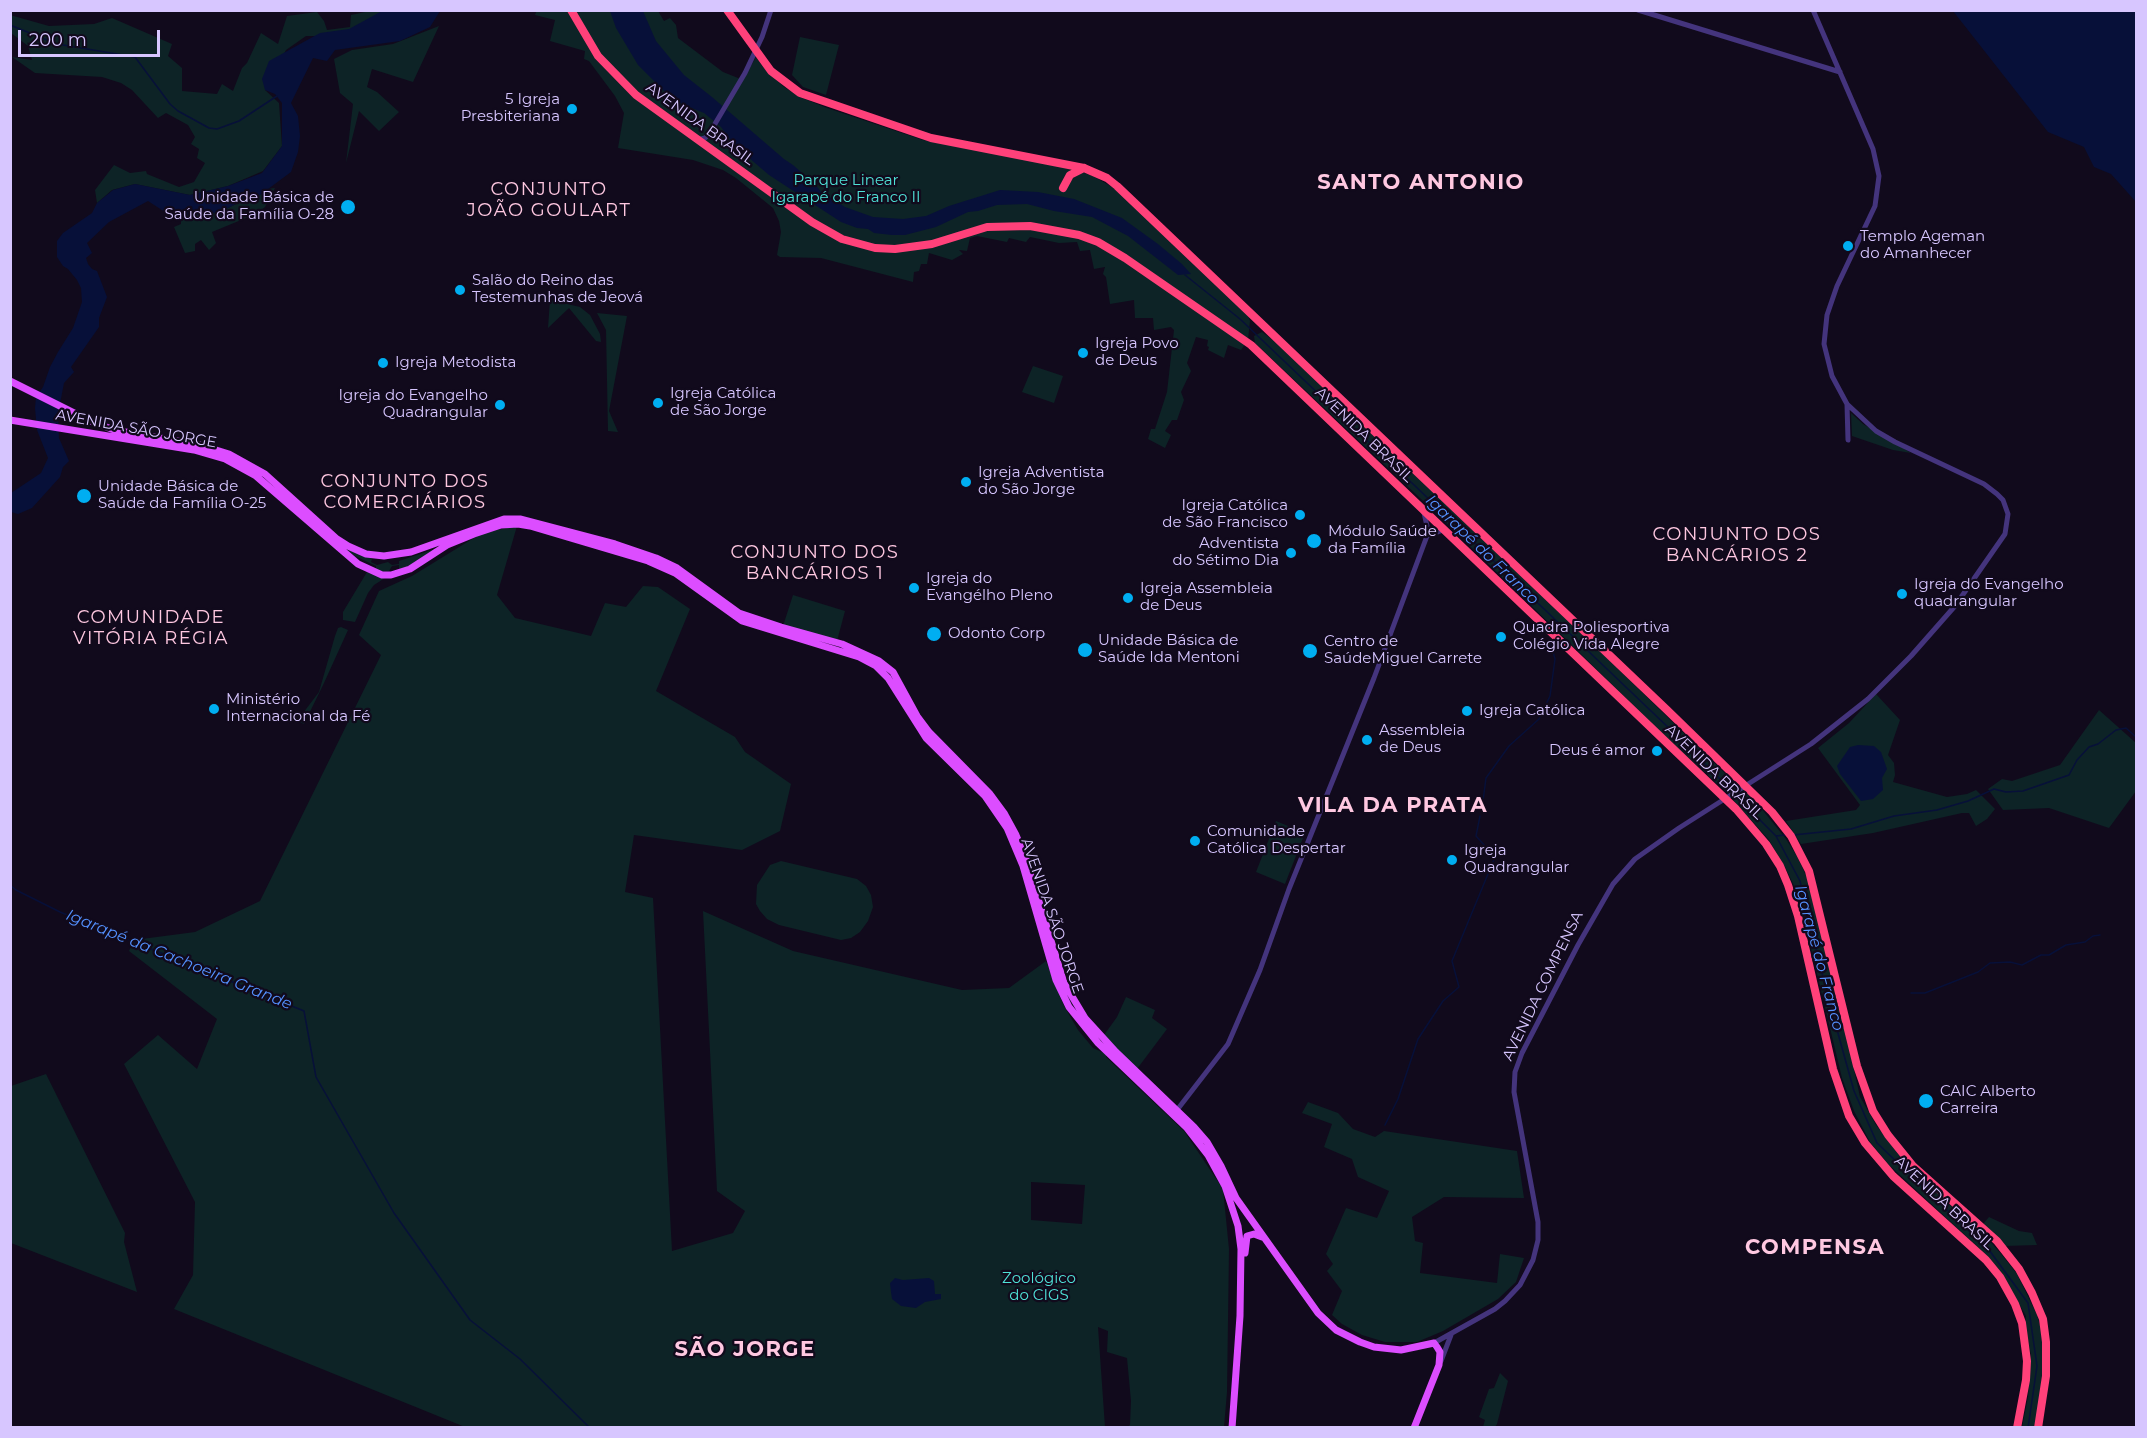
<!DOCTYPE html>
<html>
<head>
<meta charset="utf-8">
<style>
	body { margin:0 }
	#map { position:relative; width:2147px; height:1438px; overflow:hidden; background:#110a1c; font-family:Montserrat,sans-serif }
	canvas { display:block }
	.frame { position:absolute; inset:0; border:12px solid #d7c6ff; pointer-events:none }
	.scale { position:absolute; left:18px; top:30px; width:142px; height:27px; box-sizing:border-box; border:3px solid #d7c6ff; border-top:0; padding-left:8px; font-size:18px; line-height:21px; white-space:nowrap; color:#d7c6ff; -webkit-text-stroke:4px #110a1c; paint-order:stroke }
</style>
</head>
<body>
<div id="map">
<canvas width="2147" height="1438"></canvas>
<div class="frame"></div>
<div class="scale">200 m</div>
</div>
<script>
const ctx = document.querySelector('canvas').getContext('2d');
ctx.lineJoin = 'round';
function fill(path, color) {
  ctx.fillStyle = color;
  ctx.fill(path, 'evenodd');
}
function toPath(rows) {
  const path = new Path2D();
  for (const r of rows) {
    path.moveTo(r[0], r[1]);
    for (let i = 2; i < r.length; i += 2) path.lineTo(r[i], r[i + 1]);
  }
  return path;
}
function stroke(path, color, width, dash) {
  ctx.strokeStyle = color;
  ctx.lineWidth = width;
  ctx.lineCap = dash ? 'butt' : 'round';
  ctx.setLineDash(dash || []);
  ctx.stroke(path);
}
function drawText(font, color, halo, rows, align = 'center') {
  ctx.font = font + ' Montserrat,sans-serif';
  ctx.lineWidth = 4.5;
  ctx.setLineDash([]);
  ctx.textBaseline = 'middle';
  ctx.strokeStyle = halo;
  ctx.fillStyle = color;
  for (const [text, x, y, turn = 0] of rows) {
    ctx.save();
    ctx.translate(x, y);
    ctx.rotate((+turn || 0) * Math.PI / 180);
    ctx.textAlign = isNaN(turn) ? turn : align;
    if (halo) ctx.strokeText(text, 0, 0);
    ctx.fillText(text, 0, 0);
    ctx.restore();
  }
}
fill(toPath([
	[537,10,658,11,664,21,670,18,676,25,678,38,723,72,743,80,756,57,764,68,784,87,800,97,827,108,923,140,1064,166,1093,176,1126,195,1247,313,1250,321,1248,340,1241,350,1228,345,1224,358,1208,350,1209,347,1207,346,1208,340,1196,337,1187,363,1191,371,1181,392,1184,400,1177,420,1172,420,1165,431,1171,435,1165,448,1148,439,1151,429,1155,429,1167,392,1174,330,1171,327,1154,330,1153,318,1135,318,1134,300,1110,304,1106,277,1103,274,1105,267,1094,269,1090,250,1080,251,1077,242,1059,243,1030,237,1026,242,1009,238,1007,242,977,236,970,238,967,251,959,250,963,254,952,260,929,253,927,264,921,264,919,271,914,272,913,282,821,258,780,257,777,255,781,232,779,221,773,208,736,178,723,170,693,160,618,148,624,113,615,96,589,61,584,59,585,51,550,41,555,20,535,15],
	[370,11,413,11,347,36,306,36,286,50,265,90,279,103,282,146,263,171,228,186,190,195,135,184,112,190,97,203,95,190,114,165,130,173,146,171,147,174,179,187,194,182,205,163,197,158,199,149,191,144,195,137,188,125,166,113,158,118,132,90,121,83,102,77,35,73,12,57,32,60,28,46,11,33,10,15,49,26,94,24,112,18,172,44,168,56,182,68,182,91,217,94,222,84,233,91,242,68,247,63,261,33,278,44,287,16,317,12,324,21,327,30,350,27,351,15],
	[439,26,413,82,372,69,367,87,377,92,399,112,379,131,359,111,346,163,353,104,340,93,334,59,352,50,393,44],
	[800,37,839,45,826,95,803,87,792,75],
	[275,188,265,207,258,213,212,232,216,243,209,250,201,240,195,244,195,251,185,253,174,227,181,224,181,215,203,215,220,212,248,198,260,195,267,189],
	[550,300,580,307,590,315,600,334,601,342,596,341,569,308,548,328],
	[597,313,627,316,609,411,618,432,608,431,606,330],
	[1262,332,1277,343,1608,659,1738,786,1748,792,1786,839,1798,858,1807,878,1842,1015,1860,1097,1863,1102,1876,1125,1909,1168,1987,1238,2002,1255,2017,1274,2037,1315,2041,1329,2044,1360,2043,1382,2035,1427,2022,1427,2028,1397,2031,1354,2025,1327,2026,1316,2001,1272,1980,1249,1889,1165,1870,1142,1854,1111,1842,1078,1798,894,1786,869,1769,840,1727,793,1661,732,1437,514,1255,343,1254,336],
	[1033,366,1063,376,1054,403,1022,392],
	[1851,413,1863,424,1911,453,1893,450,1852,436],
	[517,526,497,595,515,618,591,636,605,603,626,607,643,586,658,587,690,609,656,691,735,737,745,752,791,784,780,831,742,850,634,835,625,892,653,898,672,1251,733,1233,745,1211,717,1191,703,911,793,951,962,990,1009,988,1046,961,1063,1004,1078,1030,1093,1048,1106,1054,1106,1057,1184,1131,1223,1189,1229,1249,1227,1392,1224,1427,1127,1427,1130,1425,1131,1401,1127,1358,1107,1352,1108,1331,1098,1327,1105,1427,465,1427,174,1309,193,1275,195,1202,124,1064,158,1035,197,1069,217,1019,129,951,134,940,195,932,260,901,381,655,359,635,379,591,412,576,482,533],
	[1031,1182,1085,1185,1082,1224,1031,1220],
	[347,547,372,559,371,562,377,565,388,562,392,565,399,564,399,561,438,548,423,560,399,571,399,565,392,566,389,571,381,572,376,569,376,566,355,556,346,549],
	[367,572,385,578,374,585,368,593,355,622,343,620,343,612],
	[793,595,845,611,837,641,783,626],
	[341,627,348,630,324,683,304,724,297,721,319,692,335,636,338,628],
	[1876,694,1900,720,1888,755,1894,763,1895,775,1893,782,1947,797,1967,794,1976,790,1995,809,1987,819,1976,826,1969,813,1962,813,1873,833,1801,844,1786,821,1856,810,1860,805,1818,748,1849,723],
	[2099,710,2136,743,2136,791,2109,828,2049,808,2003,810,1988,789,2002,779,2012,781,2060,765],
	[1276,821,1305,833,1285,884,1256,872],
	[781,861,857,879,866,886,871,895,873,907,868,921,860,932,851,938,841,940,779,925,767,919,760,911,756,904,757,885,770,865],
	[1126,997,1155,1010,1152,1018,1167,1029,1137,1069,1104,1035,1117,1017],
	[46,1074,125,1233,124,1242,137,1292,11,1243,11,1086],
	[1308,1102,1338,1113,1353,1129,1375,1137,1384,1131,1517,1151,1524,1198,1444,1197,1412,1217,1415,1241,1423,1243,1420,1273,1497,1283,1500,1254,1524,1258,1516,1282,1498,1299,1443,1331,1417,1342,1385,1342,1362,1335,1342,1324,1332,1315,1342,1291,1327,1271,1333,1264,1326,1254,1346,1208,1377,1218,1389,1191,1358,1177,1352,1159,1324,1147,1332,1124,1302,1113],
	[1989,1217,2019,1231,2032,1233,2037,1245,2005,1246,1983,1224],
	[1500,1373,1508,1381,1497,1424,1495,1427,1483,1427,1485,1420,1479,1417,1489,1389,1494,1388]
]), '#0d2326');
fill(toPath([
	[382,11,440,11,430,27,400,41,335,50,327,61,313,58,291,103,298,116,300,136,298,152,291,172,260,195,248,198,220,212,203,215,182,215,165,212,148,201,109,222,87,243,92,253,86,258,88,264,92,269,97,271,107,297,99,318,99,327,71,367,74,372,64,383,58,414,59,438,69,461,63,467,60,477,32,508,18,514,11,512,11,493,41,473,48,458,37,430,35,408,36,397,43,387,50,367,58,352,73,328,82,302,81,288,77,280,68,269,63,266,57,257,57,241,63,233,92,213,97,203,113,190,135,184,190,195,228,186,262,173,282,146,282,103,275,94,265,90,262,79,269,61,320,33,349,29],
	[610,11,643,11,656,41,684,75,712,97,784,159,793,165,815,184,821,192,845,207,873,217,903,219,926,216,949,206,1000,190,1038,192,1074,199,1122,218,1158,244,1182,264,1191,274,1178,275,1128,236,1092,217,1054,211,1027,204,997,205,978,211,968,212,936,227,905,235,892,235,874,233,868,229,857,228,841,222,769,175,735,146,721,127,704,113,682,104,663,90,638,65,616,28],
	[1953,11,2136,11,2136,202,2111,174,2094,167,2084,147,2048,132],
	[1858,745,1874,746,1881,752,1887,769,1882,778,1883,790,1873,799,1861,801,1840,774,1837,766,1850,747],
	[895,1278,903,1280,929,1278,934,1281,935,1294,941,1294,941,1299,925,1302,916,1308,901,1306,892,1299,891,1292,890,1283]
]), '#071039');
stroke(toPath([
	[10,25,57,44,135,57,170,104,178,111,209,128,217,129,239,121,277,96],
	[1185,275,1240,319,1672,731,1733,792],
	[1736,796,1776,836,1800,881,1826,990,1854,1091,1877,1143,1989,1250,2028,1303,2037,1366,2028,1428],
	[1483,801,1486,778,1509,746,1539,719,1550,696,1555,659,1551,644],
	[1793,835,1851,829,1894,816,1937,810,1968,801,1994,789,2006,792,2023,791,2069,775,2077,760,2089,747,2098,744,2116,730,2126,728,2136,737],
	[1776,836,1785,835],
	[10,885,16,890,60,912,304,1011,316,1077,394,1213,470,1320,520,1359,590,1428],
	[1911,993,1925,993,1978,972,1990,963,2010,962,2022,965,2041,955,2049,955,2066,945,2085,942,2093,936,2100,935],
	[1385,1125,1398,1099,1418,1039,1443,1001,1459,987,1452,961,1495,857,1476,836,1480,816]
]), '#071039', 1.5);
stroke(toPath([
	[1638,10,1840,72],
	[697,140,705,138,709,134,745,73,762,37,771,10],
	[1847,404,1848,440],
	[1427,536,1443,530],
	[1177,1110,1228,1044,1260,970,1289,889,1374,678,1427,536,1427,526,1424,513],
	[1434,1343,1495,1309,1505,1301,1520,1285,1533,1260,1538,1240,1538,1222,1514,1092,1515,1072,1522,1053,1578,945,1613,884,1635,859,1679,828,1811,744,1868,699,1911,656,1955,606,2005,534,2008,514,2003,500,1997,494,1984,484,1895,442,1876,431,1847,404,1832,376,1824,344,1827,315,1837,286,1875,206,1879,176,1873,149,1813,10],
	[1441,1361,1451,1335]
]), '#44347d', 5);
stroke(toPath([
	[10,381,88,420,114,430,200,445,229,454,265,474,337,539,348,546,366,554,384,556,411,552,504,519,520,519,615,544,656,558,677,568,739,613,781,627,842,644,879,661,893,672,917,716,929,732,990,794,1004,813,1016,835,1026,859,1064,983,1085,1018,1116,1052,1194,1127,1207,1142,1221,1166,1236,1198,1318,1313,1336,1330,1360,1342,1374,1347,1401,1350,1434,1343,1437,1347,1440,1352,1439,1365,1414,1428],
	[10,420,194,450,225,459,256,476,358,564,382,575,391,575,410,569,447,545,474,534,501,525,518,524,530,526,648,561,675,573,742,621,859,657,876,666,888,678,926,738,985,796,1007,828,1023,866,1056,980,1069,1007,1098,1043,1187,1128,1208,1155,1225,1186,1238,1226,1241,1249,1240,1316,1232,1428],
	[1245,1253,1247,1236,1254,1234,1262,1237]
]), '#dc4dff', 7);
stroke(toPath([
	[571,10,598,56,636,95,812,222,842,239,875,248,895,249,932,244,987,227,1030,226,1079,235,1098,242,1125,258,1251,345,1736,809,1766,844,1780,866,1788,885,1798,916,1833,1069,1849,1116,1865,1143,1893,1176,1986,1260,2000,1277,2015,1304,2022,1323,2027,1361,2026,1380,2017,1428],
	[727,10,771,71,800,93,931,138,1084,168,1107,178,1117,186,1667,710,1772,812,1791,836,1809,871,1857,1066,1873,1111,1888,1135,1913,1166,1997,1241,2019,1269,2032,1293,2043,1319,2046,1342,2046,1376,2038,1428],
	[1063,188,1070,175,1084,168]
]), '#ff417a', 8);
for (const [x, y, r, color] of [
	[572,109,6,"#00aef1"],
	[348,207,8,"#00aef1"],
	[1848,246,6,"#00aef1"],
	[460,290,6,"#00aef1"],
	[1083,353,6,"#00aef1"],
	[383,363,6,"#00aef1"],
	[658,403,6,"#00aef1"],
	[500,405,6,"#00aef1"],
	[966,482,6,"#00aef1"],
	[84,496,8,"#00aef1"],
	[1300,515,6,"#00aef1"],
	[1314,541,8,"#00aef1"],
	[1291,553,6,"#00aef1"],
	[914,588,6,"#00aef1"],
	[1902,594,6,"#00aef1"],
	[1128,598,6,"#00aef1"],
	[934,634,8,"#00aef1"],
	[1501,637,6,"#00aef1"],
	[1085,650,8,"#00aef1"],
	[1310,651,8,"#00aef1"],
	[214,709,6,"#00aef1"],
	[1467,711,6,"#00aef1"],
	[1367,740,6,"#00aef1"],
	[1657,751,6,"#00aef1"],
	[1195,841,6,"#00aef1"],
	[1452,860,6,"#00aef1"],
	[1926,1101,8,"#00aef1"]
]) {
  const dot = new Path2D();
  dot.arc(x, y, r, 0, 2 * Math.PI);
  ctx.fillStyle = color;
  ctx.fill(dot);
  stroke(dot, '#110a1c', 2);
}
drawText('15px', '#d7c6ff', '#110a1c', [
	["5 Igreja",560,100,"right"],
	["Presbiteriana",560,117,"right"],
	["Unidade Básica de",334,198,"right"],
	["Saúde da Família O-28",334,215,"right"],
	["Templo Ageman",1860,237],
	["do Amanhecer",1860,254],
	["Salão do Reino das",472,281],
	["Testemunhas de Jeová",472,298],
	["Igreja Povo",1095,344],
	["de Deus",1095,361],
	["Igreja Metodista",395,363],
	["Igreja Católica",670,394],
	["de São Jorge",670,411],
	["Igreja do Evangelho",488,396,"right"],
	["Quadrangular",488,413,"right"],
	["Igreja Adventista",978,473],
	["do São Jorge",978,490],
	["Unidade Básica de",98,487],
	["Saúde da Família O-25",98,504],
	["Igreja Católica",1288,506,"right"],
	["de São Francisco",1288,523,"right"],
	["Módulo Saúde",1328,532],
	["da Família",1328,549],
	["Adventista",1279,544,"right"],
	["do Sétimo Dia",1279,561,"right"],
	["Igreja do",926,579],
	["Evangélho Pleno",926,596],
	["Igreja do Evangelho",1914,585],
	["quadrangular",1914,602],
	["Igreja Assembleia",1140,589],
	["de Deus",1140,606],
	["Quadra Poliesportiva",1513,628],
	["Colégio Vida Alegre",1513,645],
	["Odonto Corp",948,634],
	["Unidade Básica de",1098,641],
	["Saúde Ida Mentoni",1098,658],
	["Centro de",1324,642],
	["SaúdeMiguel Carrete",1324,659],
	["Ministério",226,700],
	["Internacional da Fé",226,717],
	["Igreja Católica",1479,711],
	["Assembleia",1379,731],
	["de Deus",1379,748],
	["Deus é amor",1645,751,"right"],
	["Comunidade",1207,832],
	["Católica Despertar",1207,849],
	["Igreja",1464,851],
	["Quadrangular",1464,868],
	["CAIC Alberto",1940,1092],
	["Carreira",1940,1109]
], 'left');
drawText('15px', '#d7c6ff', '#110a1c', [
	["AVENIDA BRASIL",700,124,36],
	["AVENIDA SÃO JORGE",136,429,10],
	["AVENIDA BRASIL",1364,435,44],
	["AVENIDA BRASIL",1714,772,44],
	["AVENIDA SÃO JORGE",1052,916,71],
	["AVENIDA COMPENSA",1543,986,-64],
	["AVENIDA BRASIL",1944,1203,43]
]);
drawText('15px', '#4fe2d7', '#110a1c', [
	["Parque Linear",846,181],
	["Igarapé do Franco II",846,198],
	["Zoológico",1039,1279],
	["do CIGS",1039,1296]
]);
drawText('italic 16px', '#5491ff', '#110a1c', [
	["Igarapé do Franco",1482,550,44],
	["Igarapé do Franco",1819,958,75],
	["Igarapé da Cachoeira Grande",179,960,22]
]);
ctx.letterSpacing = '1.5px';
drawText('18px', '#ffc8e1', '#110a1c', [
	["CONJUNTO",549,190],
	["JOÃO GOULART",549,211],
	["CONJUNTO DOS",405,482],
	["COMERCIÁRIOS",405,503],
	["CONJUNTO DOS",1737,535],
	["BANCÁRIOS 2",1737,556],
	["CONJUNTO DOS",815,553],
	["BANCÁRIOS 1",815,574],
	["COMUNIDADE",151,618],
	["VITÓRIA RÉGIA",151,639]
]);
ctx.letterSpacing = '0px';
ctx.letterSpacing = '1.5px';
drawText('bold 21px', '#ffc8e1', '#110a1c', [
	["SANTO ANTONIO",1421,183],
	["VILA DA PRATA",1393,806],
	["COMPENSA",1815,1248],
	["SÃO JORGE",745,1350]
]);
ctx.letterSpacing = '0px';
</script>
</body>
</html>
